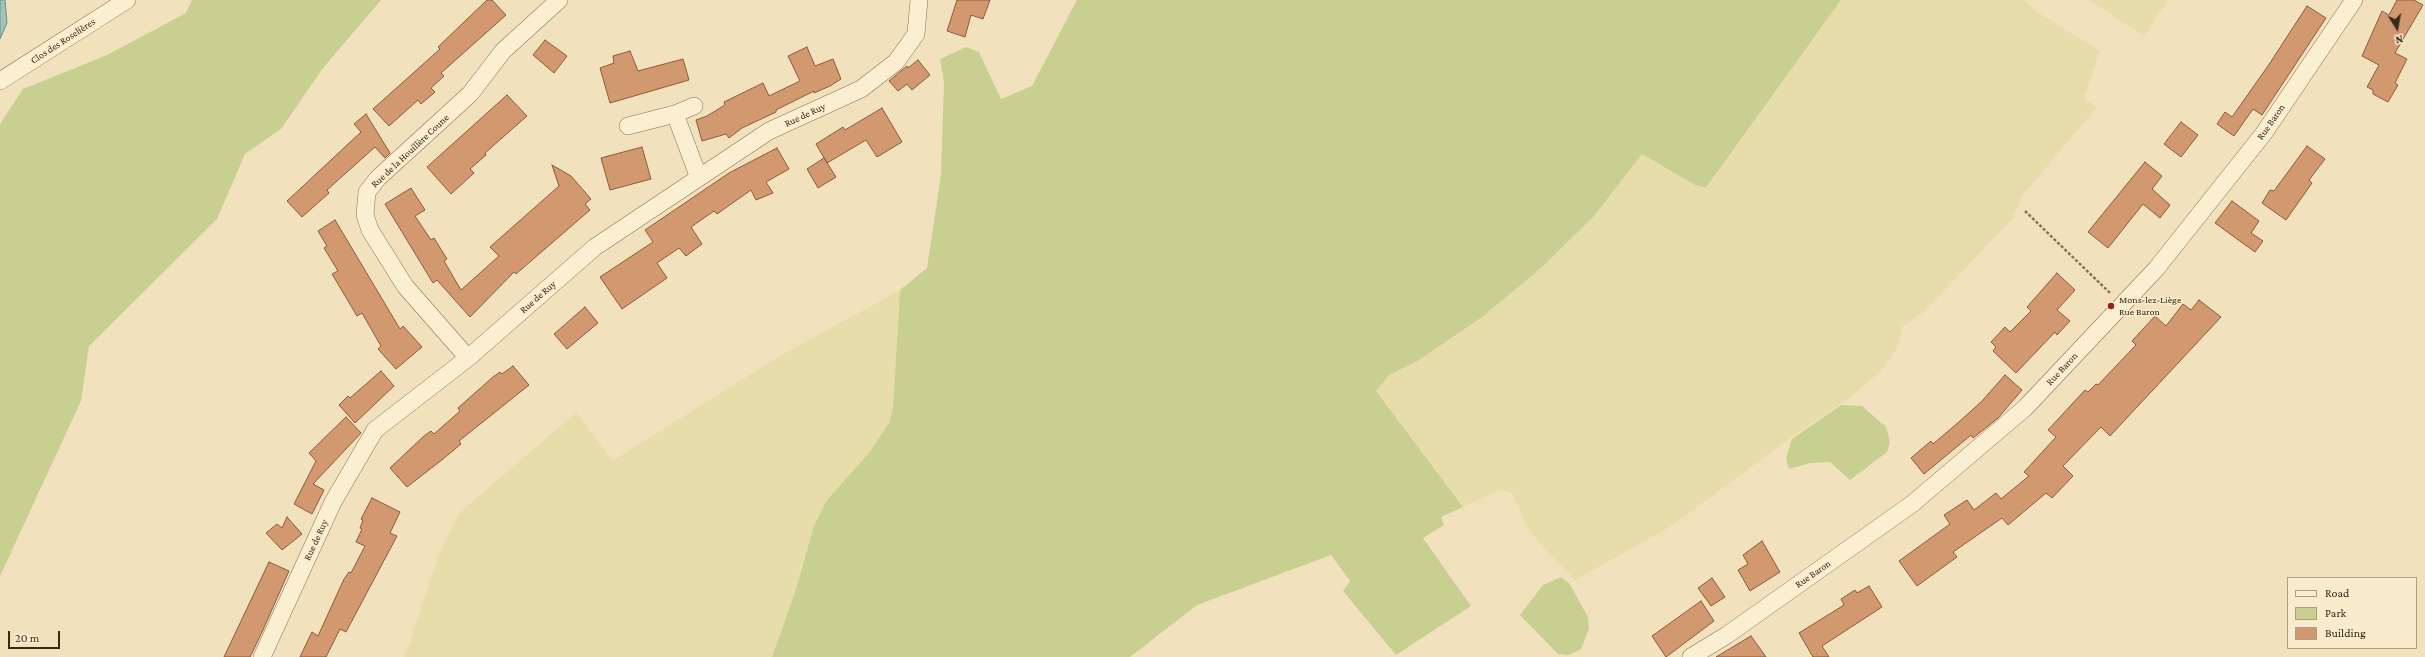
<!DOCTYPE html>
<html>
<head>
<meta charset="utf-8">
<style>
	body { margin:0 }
	#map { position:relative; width:2425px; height:657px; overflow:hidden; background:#f1e2bd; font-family:"Crimson Pro",serif }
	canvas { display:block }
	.legend { position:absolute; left:2287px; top:577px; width:130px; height:72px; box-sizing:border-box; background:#f8eccd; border:1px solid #ab9e86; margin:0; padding:5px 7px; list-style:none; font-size:12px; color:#38291b }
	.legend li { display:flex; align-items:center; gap:8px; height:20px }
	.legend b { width:20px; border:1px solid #ab9e86 }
	.north { position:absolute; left:2377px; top:8px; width:40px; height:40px; -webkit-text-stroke:3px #f8eccd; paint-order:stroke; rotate:169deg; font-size:11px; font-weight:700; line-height:16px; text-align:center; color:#38291b }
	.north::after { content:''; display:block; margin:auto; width:14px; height:18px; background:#38291b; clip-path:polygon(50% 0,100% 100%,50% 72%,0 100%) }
	.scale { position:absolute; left:8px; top:631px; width:52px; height:18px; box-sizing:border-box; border:2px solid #38291b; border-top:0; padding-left:5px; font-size:12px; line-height:14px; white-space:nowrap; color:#38291b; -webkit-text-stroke:3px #f8eccd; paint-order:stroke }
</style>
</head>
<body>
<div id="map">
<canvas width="2425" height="657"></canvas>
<ul class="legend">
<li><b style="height:5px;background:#fbefd1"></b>Road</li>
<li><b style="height:11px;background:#c8d091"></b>Park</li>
<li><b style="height:11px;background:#d29970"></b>Building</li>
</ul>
<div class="north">N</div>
<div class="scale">20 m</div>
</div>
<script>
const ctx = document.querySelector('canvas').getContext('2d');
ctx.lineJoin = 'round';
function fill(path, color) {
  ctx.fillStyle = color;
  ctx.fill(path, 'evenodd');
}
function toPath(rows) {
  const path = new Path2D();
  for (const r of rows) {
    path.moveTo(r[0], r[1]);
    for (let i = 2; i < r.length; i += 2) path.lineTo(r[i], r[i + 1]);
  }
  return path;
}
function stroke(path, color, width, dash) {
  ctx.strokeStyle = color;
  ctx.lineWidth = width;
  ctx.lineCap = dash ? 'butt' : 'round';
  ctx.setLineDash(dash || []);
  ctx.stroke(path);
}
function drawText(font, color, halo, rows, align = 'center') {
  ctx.font = font + ' "Crimson Pro",serif';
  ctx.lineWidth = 3;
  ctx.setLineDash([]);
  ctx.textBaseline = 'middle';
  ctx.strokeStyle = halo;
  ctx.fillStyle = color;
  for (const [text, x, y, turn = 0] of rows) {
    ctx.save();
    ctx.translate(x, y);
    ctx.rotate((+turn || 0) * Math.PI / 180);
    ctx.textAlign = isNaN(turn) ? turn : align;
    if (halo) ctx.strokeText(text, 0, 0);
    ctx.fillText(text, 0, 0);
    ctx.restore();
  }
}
fill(toPath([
	[1841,0,2025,0,2034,10,2100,51,2084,99,2097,107,2023,195,2013,218,1925,311,1902,327,1897,349,1881,371,1849,398,1786,441,1670,527,1575,580,1545,550,1529,530,1512,493,1500,490,1463,507,1375,391,1389,375,1419,360,1618,184,1642,154,1695,185,1707,188],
	[2089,0,2168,0,2144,36],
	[900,290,893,408,889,423,803,559,795,592,772,657,405,657,439,554,459,513,577,412,612,461,778,357]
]), '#e7ddaa');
fill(toPath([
	[192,0,381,0,323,68,281,129,245,154,217,219,89,346,81,401,0,576,0,124,23,89,107,55,186,13],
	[1077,0,1841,0,1706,188,1695,185,1642,154,1594,216,1541,268,1482,317,1419,360,1389,375,1376,391,1463,507,1441,517,1444,525,1423,538,1471,606,1396,655,1343,591,1350,581,1331,555,1197,605,1130,657,772,657,795,592,814,526,827,500,869,453,889,423,893,408,900,290,927,268,941,175,944,82,940,59,966,47,979,52,1001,99,1032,86],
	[1841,405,1862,406,1886,427,1890,442,1887,452,1850,480,1830,462,1810,463,1789,469,1786,458,1792,439],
	[1561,577,1569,583,1588,617,1589,629,1581,649,1569,655,1558,654,1520,615,1543,585]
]), '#c8d091');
const water = toPath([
	[0,0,5,0,7,23,0,39,0,0]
]);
fill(water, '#a1c2b8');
stroke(water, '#689086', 1);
const building = toPath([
	[487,0,492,0,506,15,441,73,444,76,431,88,435,92,421,104,418,100,389,126,373,109,440,49,438,47,487,0],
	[957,0,990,0,983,19,971,15,965,37,947,31,957,0],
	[2397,0,2414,0,2423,5,2395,53,2407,59,2395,83,2398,85,2388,102,2373,94,2373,90,2367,87,2379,65,2362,56,2382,11,2389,15,2397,0],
	[2307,6,2326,18,2262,115,2253,109,2234,136,2217,124,2225,112,2232,117,2268,66,2307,6],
	[545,40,567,56,554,73,533,55,545,40],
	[807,47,815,66,833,59,841,79,830,86,814,93,814,91,776,110,776,112,742,128,729,138,726,134,702,141,696,120,707,116,725,105,724,102,763,83,769,96,800,81,788,56,807,47],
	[630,51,638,71,683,59,689,80,610,103,600,68,614,63,613,56,630,51],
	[918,60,930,75,912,90,907,84,898,91,889,81,907,66,908,68,918,60],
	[507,95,527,116,485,153,486,155,470,169,474,173,451,194,427,167,507,95],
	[882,108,902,142,877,157,866,140,827,163,816,144,843,127,845,130,882,108],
	[366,114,390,153,385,158,375,147,327,190,329,193,302,217,287,201,361,132,354,124,366,114],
	[2181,122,2198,135,2181,157,2164,144,2181,122],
	[2307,146,2325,159,2309,180,2312,183,2286,220,2262,203,2270,190,2274,191,2307,146],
	[642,147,651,179,610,190,601,158,642,147],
	[777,148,789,169,766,182,773,193,756,200,751,190,717,214,714,211,691,227,702,244,686,256,679,248,657,263,667,278,622,309,600,277,653,242,645,230,729,173,777,148],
	[824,158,836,177,818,188,807,169,824,158],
	[2145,162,2162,176,2152,189,2170,205,2160,218,2143,204,2108,248,2088,232,2145,162],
	[552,165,571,176,591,199,585,204,590,210,516,274,514,272,470,317,437,280,433,283,385,204,411,188,425,210,415,216,431,240,434,238,447,259,444,261,461,290,499,256,490,247,559,186,552,165],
	[2232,201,2259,221,2251,233,2263,241,2255,252,2215,223,2232,201],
	[335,220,400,329,403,326,422,347,396,369,378,349,381,346,362,313,357,316,332,274,338,271,324,248,327,246,318,231,335,220],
	[2057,273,2075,290,2057,310,2070,321,2057,335,2055,332,2016,373,1993,351,1996,347,1991,342,2005,327,2010,332,2031,311,2027,307,2057,273],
	[2199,300,2221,317,2110,436,2101,427,2063,466,2073,476,2052,498,2046,493,2008,525,2002,518,1953,552,1957,557,1917,586,1899,561,1950,524,1944,515,1967,500,1974,510,1996,493,2001,499,2029,476,2024,472,2056,437,2048,430,2085,390,2088,392,2096,384,2098,385,2136,345,2132,341,2155,316,2166,326,2183,304,2191,310,2199,300],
	[585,307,598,323,567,349,554,334,585,307],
	[513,366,529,385,459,441,461,444,443,459,407,487,390,468,424,436,431,431,434,434,460,411,458,408,493,377,500,372,502,374,513,366],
	[381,371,394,386,355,423,339,405,348,396,350,398,381,371],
	[2005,375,2022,390,1998,418,1973,438,1971,435,1924,474,1911,458,1931,441,1933,444,1960,421,1982,401,2005,375],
	[346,417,361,433,313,484,324,490,312,514,294,504,316,461,309,453,346,417],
	[372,498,400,512,390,533,397,536,346,632,340,629,326,657,300,657,312,632,318,636,344,579,349,572,351,573,365,546,356,542,362,529,360,528,363,520,361,519,372,498],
	[287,517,302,534,282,550,266,533,277,524,282,528,287,517],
	[1762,541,1780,572,1750,591,1738,570,1748,564,1743,555,1762,541],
	[269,562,289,571,262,632,250,657,224,657,269,562],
	[1712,578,1725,597,1711,606,1698,588,1712,578],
	[1869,586,1882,607,1822,646,1829,657,1813,657,1799,633,1844,605,1841,599,1855,590,1857,593,1869,586],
	[1701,601,1714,621,1666,657,1652,636,1701,601],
	[1751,636,1766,657,1716,657,1751,636]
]);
fill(building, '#d29970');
stroke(building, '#8b5a39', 1);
const minor = toPath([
	[0,81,127,0],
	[675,114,699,178],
	[628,126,675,114,694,106],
	[468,358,405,286,370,230,365,215,367,192,378,178,470,94,503,51,559,0],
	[262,657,333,502,375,430,468,358,595,247,769,131,861,89,896,62,916,34,919,0],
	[1691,657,1727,635,1912,504,2025,408,2156,269,2264,133,2354,0]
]);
stroke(minor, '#8a7155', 18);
stroke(toPath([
	[2025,211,2111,294]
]), '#8a7155', 2.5, [3, 2]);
stroke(minor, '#fbefd1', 17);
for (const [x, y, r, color] of [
	[2111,306,4,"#9e2121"]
]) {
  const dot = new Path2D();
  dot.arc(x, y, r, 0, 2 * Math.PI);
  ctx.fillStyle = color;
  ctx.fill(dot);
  stroke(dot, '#f8eccd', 1.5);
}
drawText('10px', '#38291b', '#f8eccd', [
	["Clos des Roselières",63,41,-33],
	["Rue de Ruy",805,115,-25],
	["Rue Baron",2271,122,-55],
	["Rue de la Houillère Coune",410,151,-43],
	["Rue de Ruy",538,297,-41],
	["Rue Baron",2062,369,-47],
	["Rue de Ruy",316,540,-65],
	["Rue Baron",1813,574,-35]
]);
drawText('10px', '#38291b', '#f8eccd', [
	["Mons-lez-Liège",2119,300],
	["Rue Baron",2119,312]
], 'left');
</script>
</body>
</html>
